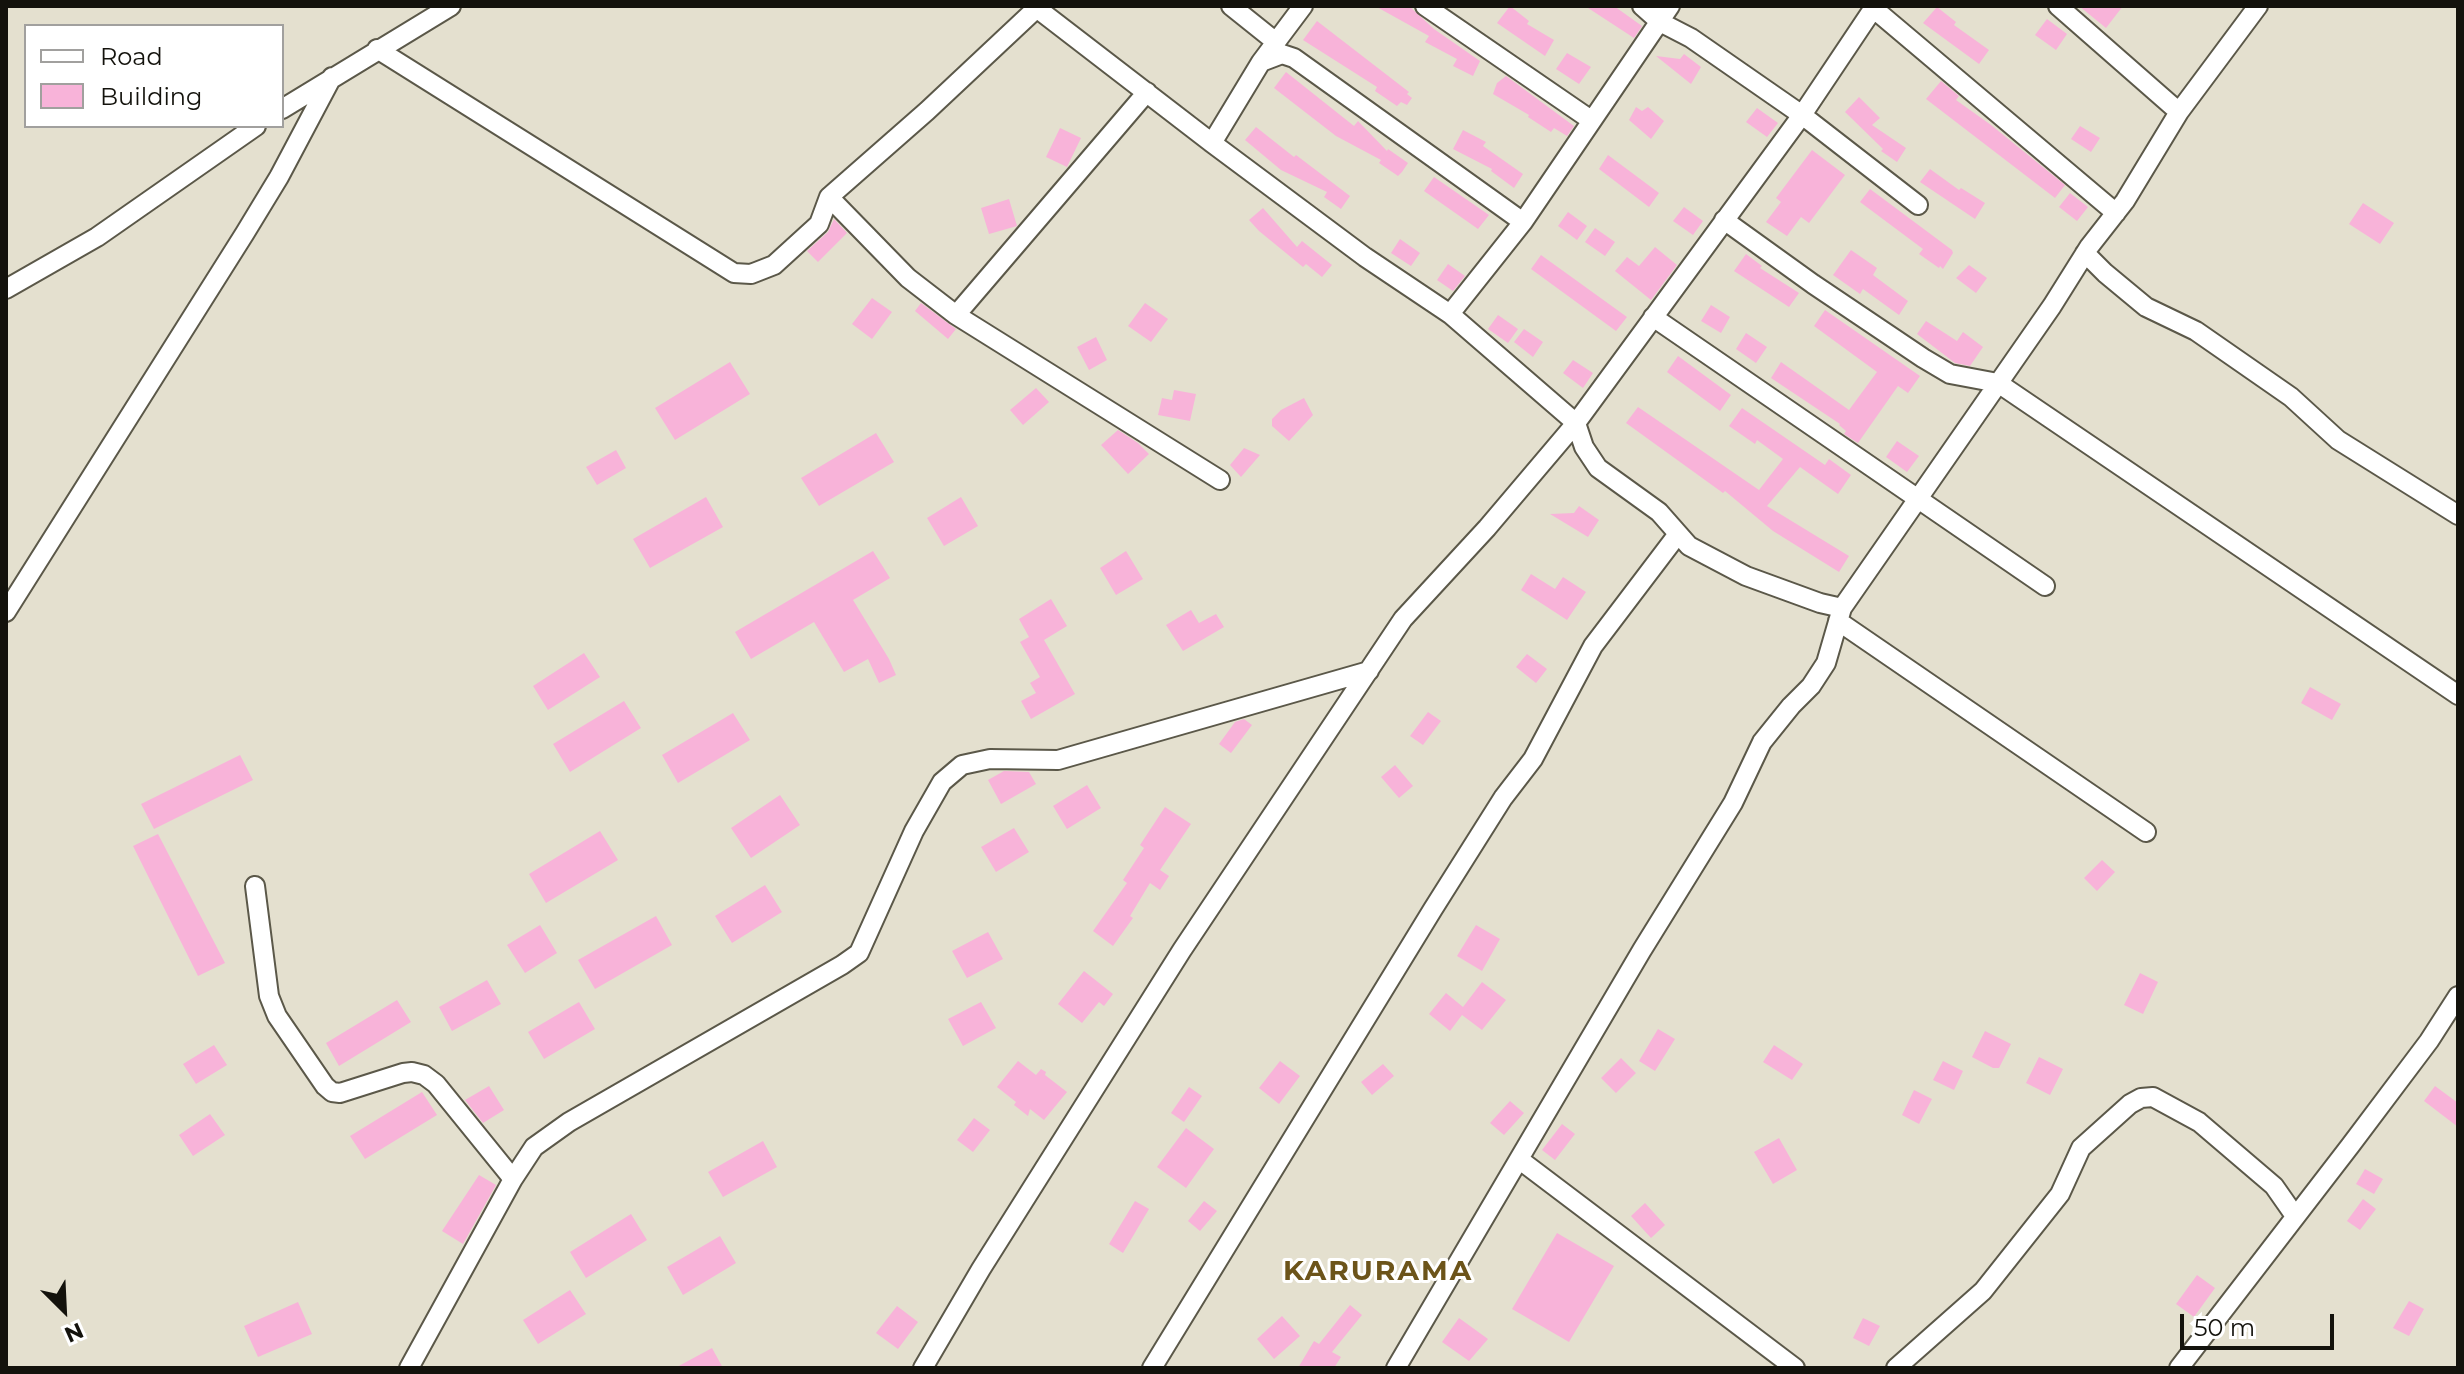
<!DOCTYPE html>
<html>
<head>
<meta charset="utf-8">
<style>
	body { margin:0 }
	#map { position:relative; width:2464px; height:1374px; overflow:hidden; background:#e4e0cf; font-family:Montserrat,sans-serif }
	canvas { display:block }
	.frame { position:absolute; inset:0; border:8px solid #13120c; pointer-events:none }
	.legend { position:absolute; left:24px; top:24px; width:260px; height:104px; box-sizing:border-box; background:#fff; border:2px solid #a1a09e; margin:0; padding:10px 14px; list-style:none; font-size:24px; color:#13120c }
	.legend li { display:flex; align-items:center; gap:16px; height:40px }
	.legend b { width:40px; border:2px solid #a1a09e }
	.north { position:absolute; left:24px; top:1270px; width:80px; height:80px; -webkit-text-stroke:6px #fff; paint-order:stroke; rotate:156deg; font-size:22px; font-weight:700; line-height:32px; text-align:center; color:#13120c }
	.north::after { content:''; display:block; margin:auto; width:28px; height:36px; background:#13120c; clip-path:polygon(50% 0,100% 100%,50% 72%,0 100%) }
	.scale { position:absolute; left:2180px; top:1314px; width:154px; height:36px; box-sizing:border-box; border:4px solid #13120c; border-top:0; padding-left:10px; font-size:24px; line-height:28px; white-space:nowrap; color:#13120c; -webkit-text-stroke:6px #fff; paint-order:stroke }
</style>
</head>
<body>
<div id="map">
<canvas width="2464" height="1374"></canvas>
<div class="frame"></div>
<ul class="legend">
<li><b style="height:10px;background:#fff"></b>Road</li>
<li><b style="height:22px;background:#f8b3d9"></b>Building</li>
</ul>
<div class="north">N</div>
<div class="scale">50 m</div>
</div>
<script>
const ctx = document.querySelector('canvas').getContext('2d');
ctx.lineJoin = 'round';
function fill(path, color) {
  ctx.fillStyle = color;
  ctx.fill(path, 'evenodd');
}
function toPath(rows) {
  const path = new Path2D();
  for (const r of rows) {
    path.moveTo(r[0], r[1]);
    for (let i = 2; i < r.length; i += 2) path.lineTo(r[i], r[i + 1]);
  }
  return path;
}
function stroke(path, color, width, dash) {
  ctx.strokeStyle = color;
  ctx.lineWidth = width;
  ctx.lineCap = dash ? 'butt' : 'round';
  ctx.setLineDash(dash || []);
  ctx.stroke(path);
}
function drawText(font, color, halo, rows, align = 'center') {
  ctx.font = font + ' Montserrat,sans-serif';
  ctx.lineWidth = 6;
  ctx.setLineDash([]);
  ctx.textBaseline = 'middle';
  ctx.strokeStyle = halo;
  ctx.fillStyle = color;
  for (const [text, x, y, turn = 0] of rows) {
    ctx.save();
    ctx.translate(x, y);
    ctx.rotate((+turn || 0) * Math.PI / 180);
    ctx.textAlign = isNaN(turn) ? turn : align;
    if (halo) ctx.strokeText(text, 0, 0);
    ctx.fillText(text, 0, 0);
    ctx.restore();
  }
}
fill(toPath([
	[1375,6,1409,6,1434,29,1480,61,1473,76,1453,66,1457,59,1425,42,1429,36],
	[1510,6,1529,21,1527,24,1554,40,1545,56,1497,23],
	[1585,6,1614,6,1642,26,1634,38],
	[2079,6,2123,6,2106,28],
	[1937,7,1956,22,1954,25,1989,50,1979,64,1923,23],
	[2047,19,2067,34,2056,50,2035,35],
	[1317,21,1409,92,1407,94,1412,98,1407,105,1401,102,1397,106,1375,91,1377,87,1303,40],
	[1567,53,1591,67,1579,84,1556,69],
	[1684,54,1701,67,1691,84,1656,56,1680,59],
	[1286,72,1354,126,1358,121,1387,151,1388,149,1408,163,1402,172,1398,176,1379,163,1381,160,1336,136,1274,88],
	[1506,76,1574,126,1567,136,1554,128,1551,132,1528,117,1529,115,1493,94,1497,83],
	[1941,81,1959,96,1956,100,1991,125,2065,185,2055,198,1926,99],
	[1859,97,1880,118,1872,125,1906,148,1897,162,1881,151,1883,149,1845,112],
	[1636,107,1642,111,1648,107,1664,121,1651,139,1629,120],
	[1757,108,1778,123,1767,137,1746,122],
	[2080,126,2100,138,2091,152,2071,139],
	[1256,127,1294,157,1296,155,1350,196,1341,209,1324,197,1327,192,1281,170,1245,140],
	[1060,128,1081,138,1067,167,1046,157],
	[1463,130,1486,142,1483,146,1523,174,1514,188,1491,171,1492,169,1453,149],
	[1812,150,1845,175,1809,223,1801,217,1787,236,1766,222,1781,202,1776,198],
	[1608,155,1659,193,1649,207,1599,169],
	[1930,169,1959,190,1961,188,1985,203,1975,219,1920,182],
	[1434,177,1489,215,1478,229,1424,191],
	[1870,189,1952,250,1953,253,1943,269,1940,266,1939,268,1919,254,1923,249,1860,202],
	[2070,193,2088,207,2077,221,2059,207],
	[1009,199,1017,226,989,234,981,208],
	[2363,203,2394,223,2380,244,2349,224],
	[1684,207,1703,221,1693,235,1673,221],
	[1263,208,1297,247,1302,241,1332,265,1322,277,1306,264,1303,267,1259,231,1249,220],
	[1568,212,1587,226,1577,240,1558,226],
	[834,219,847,233,818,262,807,251,828,232],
	[1595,228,1615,242,1605,256,1585,242],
	[1400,239,1420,253,1411,266,1391,253],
	[1655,247,1677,265,1651,300,1615,271,1627,257,1639,266],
	[1851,250,1877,268,1873,275,1908,301,1899,315,1863,289,1860,294,1833,275],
	[1746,254,1762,266,1760,268,1799,293,1789,307,1734,271],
	[1541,255,1627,317,1616,331,1531,269],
	[1448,264,1465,276,1453,291,1437,280],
	[1969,265,1987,278,1976,293,1956,278],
	[872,298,892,312,872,339,852,324],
	[921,303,956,329,948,339,915,311],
	[1145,303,1168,319,1151,342,1128,326],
	[1711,305,1730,317,1721,333,1701,321],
	[1825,310,1920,376,1908,393,1898,386,1858,443,1844,434,1846,431,1839,425,1840,424,1771,378,1781,362,1849,410,1877,372,1814,326],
	[1498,315,1518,329,1508,343,1488,329],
	[1926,321,1957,341,1963,332,1983,347,1970,366,1955,363,1917,334],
	[1524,329,1543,342,1533,357,1514,342],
	[1746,333,1767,347,1756,363,1736,349],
	[1096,337,1107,360,1089,370,1077,347],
	[1678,356,1731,395,1720,411,1667,372],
	[1573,360,1593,373,1583,388,1563,373],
	[730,362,750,394,675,440,655,408],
	[1036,388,1049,402,1023,425,1010,410],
	[1174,390,1196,394,1190,421,1158,415,1162,398,1172,400],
	[1304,398,1313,415,1289,441,1272,426,1272,419,1281,410],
	[1638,407,1759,490,1783,459,1757,440,1755,444,1729,426,1742,408,1825,465,1829,459,1851,475,1838,494,1800,467,1767,506,1849,556,1839,572,1773,531,1725,491,1723,493,1626,423],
	[1118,430,1138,443,1149,454,1128,474,1101,445],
	[876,433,894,462,819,506,801,478],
	[1897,441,1919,456,1907,472,1886,457],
	[1244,448,1260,455,1241,477,1230,465],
	[616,450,626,468,597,485,586,467],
	[706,497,723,527,650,568,633,539],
	[961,497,978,526,944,546,927,518],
	[1579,506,1599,520,1588,537,1550,514,1574,513],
	[873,551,890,578,853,600,889,659,896,675,879,683,868,659,844,672,814,622,751,659,735,632],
	[1126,551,1143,579,1116,595,1100,568],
	[1531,574,1555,589,1563,577,1586,592,1567,620,1521,590],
	[1051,599,1067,626,1044,640,1075,694,1031,719,1021,701,1036,693,1030,683,1040,677,1020,642,1029,637,1019,619],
	[1191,610,1199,623,1216,614,1224,627,1183,651,1166,625],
	[584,653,600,677,548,710,533,686],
	[1527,654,1547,669,1536,683,1516,667],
	[2310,687,2341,704,2332,720,2301,703],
	[624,701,641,728,570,772,553,744],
	[1428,712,1441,721,1423,745,1410,736],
	[733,713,750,740,678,783,662,755],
	[1244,719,1252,725,1231,753,1219,744,1235,722],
	[240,755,253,780,154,829,141,804],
	[1395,765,1413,786,1399,798,1381,777],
	[1004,771,1029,772,1036,784,1001,804,988,780],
	[1087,785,1101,808,1067,829,1053,806],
	[780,795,800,825,751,858,731,828],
	[1165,807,1191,824,1160,870,1169,876,1160,890,1150,883,1130,916,1133,918,1113,946,1093,931,1127,883,1123,880,1144,848,1140,845],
	[1014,828,1029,852,996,872,981,847],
	[600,831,618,860,546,903,529,874],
	[158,834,225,963,198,976,133,846],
	[2102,860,2115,872,2097,891,2084,878],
	[765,885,782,912,732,943,715,916],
	[656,916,672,945,595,989,578,960],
	[540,925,557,953,525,973,507,945],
	[1476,925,1500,939,1482,971,1457,956],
	[988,932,1003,959,967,978,952,951],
	[1084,971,1113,994,1104,1006,1099,1002,1082,1023,1058,1004],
	[2140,973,2158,982,2143,1014,2124,1005],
	[487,980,501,1004,452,1031,439,1007],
	[1482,982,1506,1000,1482,1030,1462,1015,1450,1031,1429,1014,1446,993,1463,1007],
	[397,1000,411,1022,339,1066,326,1043],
	[579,1002,595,1029,544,1059,528,1032],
	[981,1002,996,1028,963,1046,948,1019],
	[1658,1029,1675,1039,1655,1071,1639,1061],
	[1985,1031,2011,1044,1999,1068,1993,1068,1972,1057],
	[214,1045,227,1065,196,1084,183,1064],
	[1774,1045,1803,1064,1792,1080,1763,1062],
	[2039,1057,2063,1069,2050,1095,2026,1083],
	[1621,1058,1636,1073,1616,1093,1601,1078],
	[1018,1061,1036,1075,1041,1069,1046,1072,1045,1075,1067,1092,1044,1120,1030,1109,1028,1116,1014,1105,1016,1102,997,1087],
	[1280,1061,1300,1076,1279,1104,1259,1088],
	[1943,1061,1963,1071,1954,1090,1933,1080],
	[1383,1064,1394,1076,1372,1095,1361,1082],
	[489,1086,504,1110,483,1123,465,1100],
	[2435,1086,2458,1103,2458,1127,2424,1101],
	[1189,1087,1202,1096,1184,1122,1171,1113],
	[1914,1090,1932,1099,1919,1124,1902,1115],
	[422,1092,437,1115,365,1159,350,1136],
	[1510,1101,1524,1113,1504,1135,1490,1123],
	[210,1114,225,1135,193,1156,179,1135],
	[974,1118,990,1130,973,1152,957,1140],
	[1562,1124,1575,1134,1555,1160,1542,1150],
	[1186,1128,1214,1149,1186,1188,1157,1167],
	[1779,1138,1797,1170,1773,1184,1754,1152],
	[763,1141,777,1167,723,1197,708,1172],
	[2365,1169,2383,1179,2374,1194,2356,1184],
	[479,1175,496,1185,463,1244,442,1231],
	[2363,1199,2376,1209,2360,1230,2347,1221],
	[1135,1201,1149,1209,1123,1253,1109,1244],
	[1204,1201,1217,1211,1200,1231,1188,1221],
	[1645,1203,1665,1225,1651,1238,1631,1216],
	[631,1214,647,1240,586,1278,570,1252],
	[1557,1233,1614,1266,1569,1342,1512,1309],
	[720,1236,736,1263,683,1295,667,1267],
	[2197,1275,2215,1288,2194,1317,2176,1304],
	[570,1290,586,1314,538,1344,523,1320],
	[2409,1301,2424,1309,2409,1336,2393,1328],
	[298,1302,312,1334,258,1357,244,1326],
	[1350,1305,1362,1315,1332,1352,1341,1357,1334,1368,1298,1368,1314,1341,1319,1344],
	[897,1306,918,1322,898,1349,876,1333],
	[1282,1316,1300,1336,1274,1359,1257,1339],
	[1459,1318,1488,1339,1469,1361,1442,1342],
	[1863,1318,1880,1326,1869,1346,1853,1338],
	[712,1348,723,1368,675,1368]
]), '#f8b3d9');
const street = toPath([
	[1034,6,1212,143,1365,257,1450,314,1576,423,1584,447,1598,468,1659,512,1689,546,1746,576,1820,603,1842,608],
	[1231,6,1276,42],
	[1425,6,1591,120],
	[1642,6,1660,22,1691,38,1802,115,1918,205],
	[2058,6,2179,112],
	[1873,8,2116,213],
	[377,49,734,273,751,274,774,265,819,224,829,197,927,111,1039,6],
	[1261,62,1303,6],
	[282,109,451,6],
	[1212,143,1261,62,1282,54,1294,58,1523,222],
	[829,197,908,278,956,315,1220,480],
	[1724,220,1813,284,1923,358,1950,374,1998,383,2458,695],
	[2085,253,2105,273,2146,307,2196,331,2291,397,2338,440,2458,515],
	[6,289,97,237,256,126],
	[1450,314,1523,222,1670,6],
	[956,315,1147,92],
	[1653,317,2045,586],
	[6,612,245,233,279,177,332,77],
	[1838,621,2146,832],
	[255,886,269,996,277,1016,325,1086,332,1092,340,1093,403,1073,412,1072,424,1075,436,1084,513,1179],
	[1520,1160,1795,1368],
	[409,1368,513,1179,534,1147,569,1122,842,965,859,953,914,831,942,782,962,765,990,759,1058,760,1369,671],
	[923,1368,981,1269,1182,950,1403,619,1487,528,1576,423,1802,115,1875,6],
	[1152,1368,1433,909,1503,798,1533,759,1593,646,1678,534],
	[1396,1368,1642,950,1733,803,1762,742,1791,706,1811,686,1826,663,1842,608,2052,306,2089,247,2125,201,2179,112,2258,6],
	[1896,1368,1983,1291,2060,1194,2081,1148,2130,1104,2141,1098,2153,1097,2199,1122,2274,1186,2295,1216],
	[2179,1368,2350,1146,2429,1041,2458,996]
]);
stroke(street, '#5b5849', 22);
stroke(street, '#fff', 18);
ctx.letterSpacing = '2px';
drawText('bold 28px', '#6c541a', '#fff', [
	["KARURAMA",1378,1272]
]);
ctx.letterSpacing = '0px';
</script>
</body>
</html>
